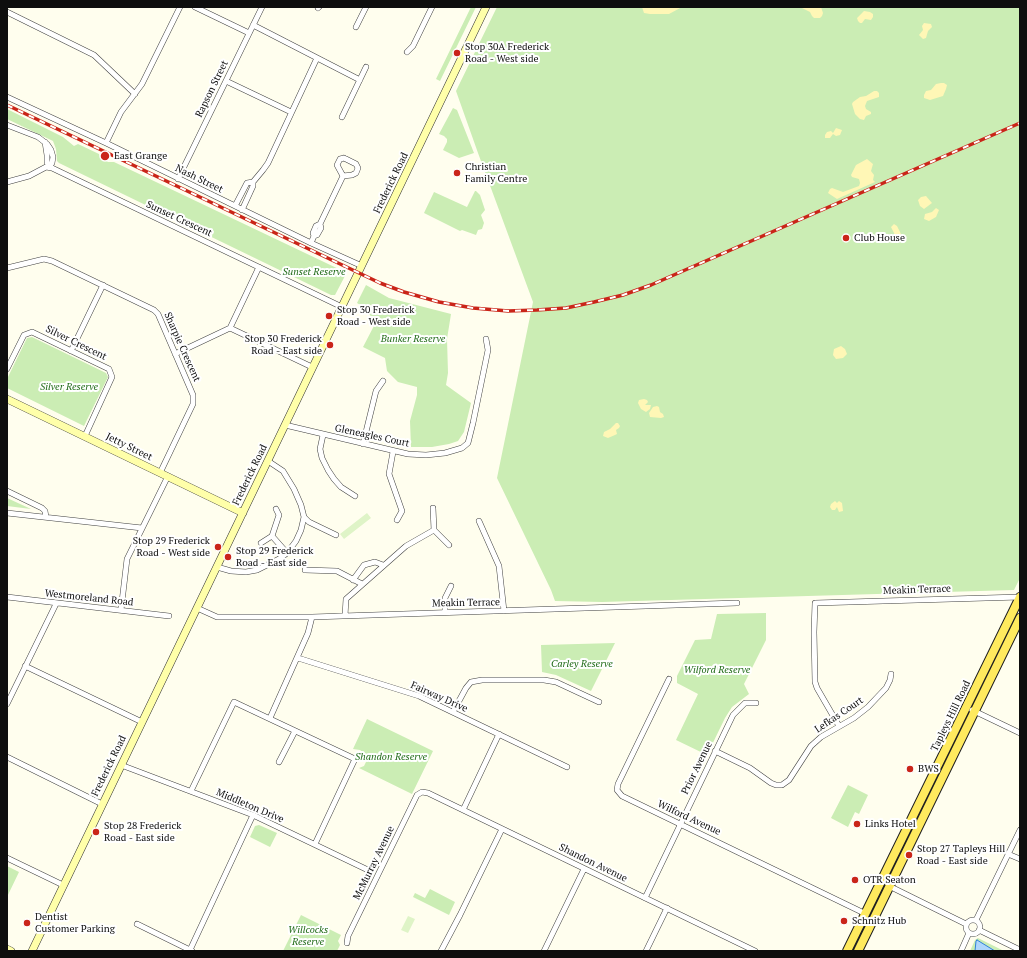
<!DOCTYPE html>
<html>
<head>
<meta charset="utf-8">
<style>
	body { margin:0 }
	#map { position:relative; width:1027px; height:958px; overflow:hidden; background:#fffeee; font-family:"PT Serif",serif }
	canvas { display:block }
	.frame { position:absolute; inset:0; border:8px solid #0e0e0e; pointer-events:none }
</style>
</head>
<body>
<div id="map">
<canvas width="1027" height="958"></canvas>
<div class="frame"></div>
</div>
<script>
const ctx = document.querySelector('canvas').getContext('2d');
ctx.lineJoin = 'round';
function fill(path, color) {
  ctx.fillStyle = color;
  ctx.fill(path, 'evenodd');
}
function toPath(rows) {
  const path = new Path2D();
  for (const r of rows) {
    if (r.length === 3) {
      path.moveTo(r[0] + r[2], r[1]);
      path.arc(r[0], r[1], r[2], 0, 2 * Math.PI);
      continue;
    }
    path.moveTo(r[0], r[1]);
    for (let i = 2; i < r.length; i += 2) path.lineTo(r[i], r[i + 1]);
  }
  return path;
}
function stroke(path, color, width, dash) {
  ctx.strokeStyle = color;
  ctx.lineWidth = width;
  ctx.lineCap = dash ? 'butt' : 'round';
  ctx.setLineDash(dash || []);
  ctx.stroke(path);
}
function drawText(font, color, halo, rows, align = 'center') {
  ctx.font = font + ' "PT Serif",serif';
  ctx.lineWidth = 4;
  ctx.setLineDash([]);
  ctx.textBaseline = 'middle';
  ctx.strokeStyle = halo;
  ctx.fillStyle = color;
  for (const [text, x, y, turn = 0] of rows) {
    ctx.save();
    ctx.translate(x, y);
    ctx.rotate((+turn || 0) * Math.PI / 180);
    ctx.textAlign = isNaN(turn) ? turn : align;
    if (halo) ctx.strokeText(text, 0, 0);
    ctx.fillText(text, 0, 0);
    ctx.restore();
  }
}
fill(toPath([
	[471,7,476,7,440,81,436,79],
	[497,7,1020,7,1020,578,1014,590,602,602,555,601,551,590,497,478,533,302,478,153,456,91],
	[453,108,457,110,474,153,459,158,443,150,447,142,447,139,444,136,439,134],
	[7,109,63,137,74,146,78,144,99,154,101,158,108,162,114,162,345,272,346,274,335,295,331,295,59,163,57,161,56,149,53,141,7,119],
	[434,192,467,207,475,191,476,191,480,195,485,210,481,215,484,223,482,229,478,230,476,235,462,230,460,231,424,213],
	[366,285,389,298,451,314,447,339,448,373,446,385,471,403,464,432,458,441,449,444,432,447,411,447,410,421,417,395,417,387,398,382,387,371,385,358,363,347,376,322,362,306,357,303],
	[32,337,106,373,108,377,84,426,7,388,7,379,27,338],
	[7,498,31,509,7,506],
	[766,613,766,640,744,684,749,694,732,707,725,718,707,755,676,740,698,694,677,683,677,676,695,640,711,639,717,614],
	[615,643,591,691,556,675,542,672,541,645],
	[367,719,433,751,412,794,359,768,364,766,366,762,366,757,364,753,360,750,353,749],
	[848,785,868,795,859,814,855,812,848,827,831,818],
	[259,825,277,833,270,847,250,837,255,826],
	[7,866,19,872,7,897],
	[430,889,455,902,449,915,413,897,415,893,425,898],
	[301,915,341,935,338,941,340,945,337,951,283,951],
	[978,938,1004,951,970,951,975,940]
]), '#cbedb4');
fill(toPath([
	[642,7,682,7,669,14,650,14,644,13],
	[802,7,821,7,823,13,822,16,820,18,814,18,812,16,810,12,802,8],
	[864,11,870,12,873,14,873,17,871,20,865,19,862,23,860,23,858,21,857,18],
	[924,23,931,24,932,27,928,31,926,38,923,39,919,35,923,30,922,26],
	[941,83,944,83,947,85,946,89,943,96,930,100,924,98,924,95,926,91,931,90,936,84],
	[874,91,877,91,879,93,879,97,867,101,865,106,866,109,871,112,871,114,866,116,864,120,860,119,855,114,852,104,853,102,860,97,866,96],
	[836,128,842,130,840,135,836,136,833,134,830,138,825,138,825,135,827,132,831,131,833,133],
	[867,159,873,164,871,171,874,175,873,180,875,182,837,199,828,193,830,189,832,188,843,192,859,186,860,183,859,179,852,177,851,175,856,165],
	[926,196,932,203,924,209,920,206,918,200,921,197],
	[936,208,939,210,936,217,929,221,924,219,925,214,932,212],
	[894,224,897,226,903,238,903,240,900,242,896,240,894,233,891,227],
	[841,346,845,349,847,354,843,358,836,359,833,355,834,349],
	[644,399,647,400,648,402,645,405,651,405,650,409,646,412,641,409,638,403,639,400],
	[657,406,659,407,660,412,663,414,664,417,661,418,650,417,649,413,653,407],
	[616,423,618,423,620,426,619,428,616,430,617,434,615,435,608,438,603,436,604,432,610,429],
	[835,501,837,503,839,501,842,503,843,511,839,512,837,507,835,510,832,510,830,507,831,504]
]), '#fff7b6');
fill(toPath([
	[367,513,371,518,344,539,340,534],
	[408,916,415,919,408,933,401,930]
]), '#dff4c7');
const water = toPath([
	[977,940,995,951,975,951,976,941,977,940]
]);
fill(water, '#aed6fb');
stroke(water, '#2f82d9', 1);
const street = toPath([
	[195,7,249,33],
	[318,8,319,7],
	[7,12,94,55,135,94],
	[253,25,360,80],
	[356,27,366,7],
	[407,52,413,46,432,7],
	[226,81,291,112],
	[7,97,106,143,311,243,362,266],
	[342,117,366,67],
	[7,125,38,137,47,144,51,150,53,157,52,163,49,167,47,162,47,155,45,142],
	[106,143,121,112,142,84,180,7],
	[344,158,356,164,358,168,356,173,352,175,343,176,337,165,340,159,344,158],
	[178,179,262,7],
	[7,182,29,176,46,167,52,168,342,307],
	[235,206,247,183,253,182,263,170,268,163,317,58],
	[242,210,253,186,253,182],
	[314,236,313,233,316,226,320,224],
	[311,243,314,236,317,235,321,228,320,224,343,176],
	[7,268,44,259,52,261,154,310,158,314,193,395,193,404,160,473],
	[230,328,312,367],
	[71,351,103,285],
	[175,354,230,328,259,267],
	[7,369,24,335,32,332,109,369,112,377,85,436],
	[285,425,408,454,426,455,445,453,462,448,468,443,473,423,488,350,486,339],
	[323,435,320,449,322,458,328,470,334,479,341,487,355,496],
	[363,444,376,391,383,381],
	[393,452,389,474,402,511,397,520],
	[7,491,42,508,45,511,46,517],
	[433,508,434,530,449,545],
	[276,509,279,515,272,536,287,553],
	[7,513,142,528],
	[304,517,309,522,336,535],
	[479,521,499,566,504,611],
	[261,543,272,536],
	[217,567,231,571,246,572,257,570,279,559,287,553,296,541,301,530,304,517,301,505,294,489,283,471,268,461],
	[305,570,337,571,362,584],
	[353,580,364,565,375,562,383,565],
	[7,597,169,616],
	[197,608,217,617,312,617,737,603],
	[121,610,127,559,168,476],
	[445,611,445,598,451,586],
	[345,616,346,599,406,546,434,530],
	[298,658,419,696,567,767],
	[25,666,142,722],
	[669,679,618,784,617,790,622,796,866,914],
	[7,704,56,604],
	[972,710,1020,733],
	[453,712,466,688,471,682,482,680,544,680,556,682,599,702],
	[270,718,308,633,312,617],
	[839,726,817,688,815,682,814,632,815,603,1020,597],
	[715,751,750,768,771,783,776,785,782,785,789,780,811,746,821,737,854,718,868,707,886,688,890,680,891,674],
	[7,757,102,804],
	[279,762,295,731],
	[121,765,253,815,370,871],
	[191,791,234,702,355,759,315,844],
	[463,810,499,734],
	[1008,854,1020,859],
	[7,858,63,885],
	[885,876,889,886,966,924],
	[645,898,733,715,745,703,756,703],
	[973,927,7],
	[976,920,1020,830],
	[137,924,192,951],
	[979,930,1020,950],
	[347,943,348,936,417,795,422,792,428,793,755,951],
	[190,950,253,815],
	[441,951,460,915,502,829],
	[544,951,584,869],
	[646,951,667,908],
	[961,951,969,933]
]);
const secondary = toPath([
	[7,399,243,513],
	[7,949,11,951],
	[32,951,486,7]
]);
const primary = toPath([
	[847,951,1020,597],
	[858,951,1020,618]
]);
stroke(street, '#414141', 6);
stroke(secondary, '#303030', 8);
stroke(primary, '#1f1f1f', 10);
stroke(street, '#fff', 5);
stroke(secondary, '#ffffa9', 7);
stroke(primary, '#ffea5e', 8);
const rail = toPath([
	[7,105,380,283,404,292,439,302,473,308,508,311,537,310,566,308,594,302,623,295,651,285,1020,123]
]);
stroke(rail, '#ca2519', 3.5);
stroke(rail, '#fff', 2, [6]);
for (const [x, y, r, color] of [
	[457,53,4,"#ca2519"],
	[105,156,5,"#ca2519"],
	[457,173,4,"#ca2519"],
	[846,238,4,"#ca2519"],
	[329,316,4,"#ca2519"],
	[330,345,4,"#ca2519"],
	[218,547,4,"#ca2519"],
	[228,557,4,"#ca2519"],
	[910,769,4,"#ca2519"],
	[857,824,4,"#ca2519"],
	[96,832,4,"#ca2519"],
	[909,855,4,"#ca2519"],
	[855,880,4,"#ca2519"],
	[844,921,4,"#ca2519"],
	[27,923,4,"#ca2519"]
]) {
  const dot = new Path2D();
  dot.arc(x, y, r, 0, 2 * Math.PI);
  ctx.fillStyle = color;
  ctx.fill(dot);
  stroke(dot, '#fff', 1.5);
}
drawText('10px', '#0e0e0e', '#fff', [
	["Stop 30A Frederick",465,47],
	["Road - West side",465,59],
	["East Grange",114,156],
	["Christian",465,167],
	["Family Centre",465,179],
	["Club House",854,238],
	["Stop 30 Frederick",337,310],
	["Road - West side",337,322],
	["Stop 30 Frederick",322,339,"right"],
	["Road - East side",322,351,"right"],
	["Stop 29 Frederick",210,541,"right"],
	["Road - West side",210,553,"right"],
	["Stop 29 Frederick",236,551],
	["Road - East side",236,563],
	["BWS",918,769],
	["Links Hotel",865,824],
	["Stop 28 Frederick",104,826],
	["Road - East side",104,838],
	["Stop 27 Tapleys Hill",917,849],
	["Road - East side",917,861],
	["OTR Seaton",863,880],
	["Dentist",35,917],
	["Customer Parking",35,929],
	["Schnitz Hub",852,921]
], 'left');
drawText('10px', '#0e0e0e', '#fff', [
	["Rapson Street",212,89,-64],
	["Nash Street",199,179,26],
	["Frederick Road",391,183,-64],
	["Sunset Crescent",179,219,25],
	["Silver Crescent",76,343,26],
	["Sharpie Crescent",182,347,66],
	["Gleneagles Court",372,436,12],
	["Jetty Street",129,447,26],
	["Frederick Road",250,475,-64],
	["Meakin Terrace",917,590,-2],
	["Westmoreland Road",89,598,6],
	["Meakin Terrace",466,603,-1],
	["Fairway Drive",439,697,24],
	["Lefkas Court",839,715,-34],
	["Tapleys Hill Road",951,716,-64],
	["Frederick Road",109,766,-64],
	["Prior Avenue",697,768,-64],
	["Middleton Drive",250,806,23],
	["Wilford Avenue",689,818,25],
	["McMurray Avenue",374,863,-64],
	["Shandon Avenue",593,863,26]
]);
drawText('italic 10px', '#206b18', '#fff', [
	["Sunset Reserve",314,272],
	["Bunker Reserve",413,339],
	["Silver Reserve",69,387],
	["Carley Reserve",582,664],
	["Wilford Reserve",717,670],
	["Shandon Reserve",391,757],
	["Willcocks",308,930],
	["Reserve",308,942]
]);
</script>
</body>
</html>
